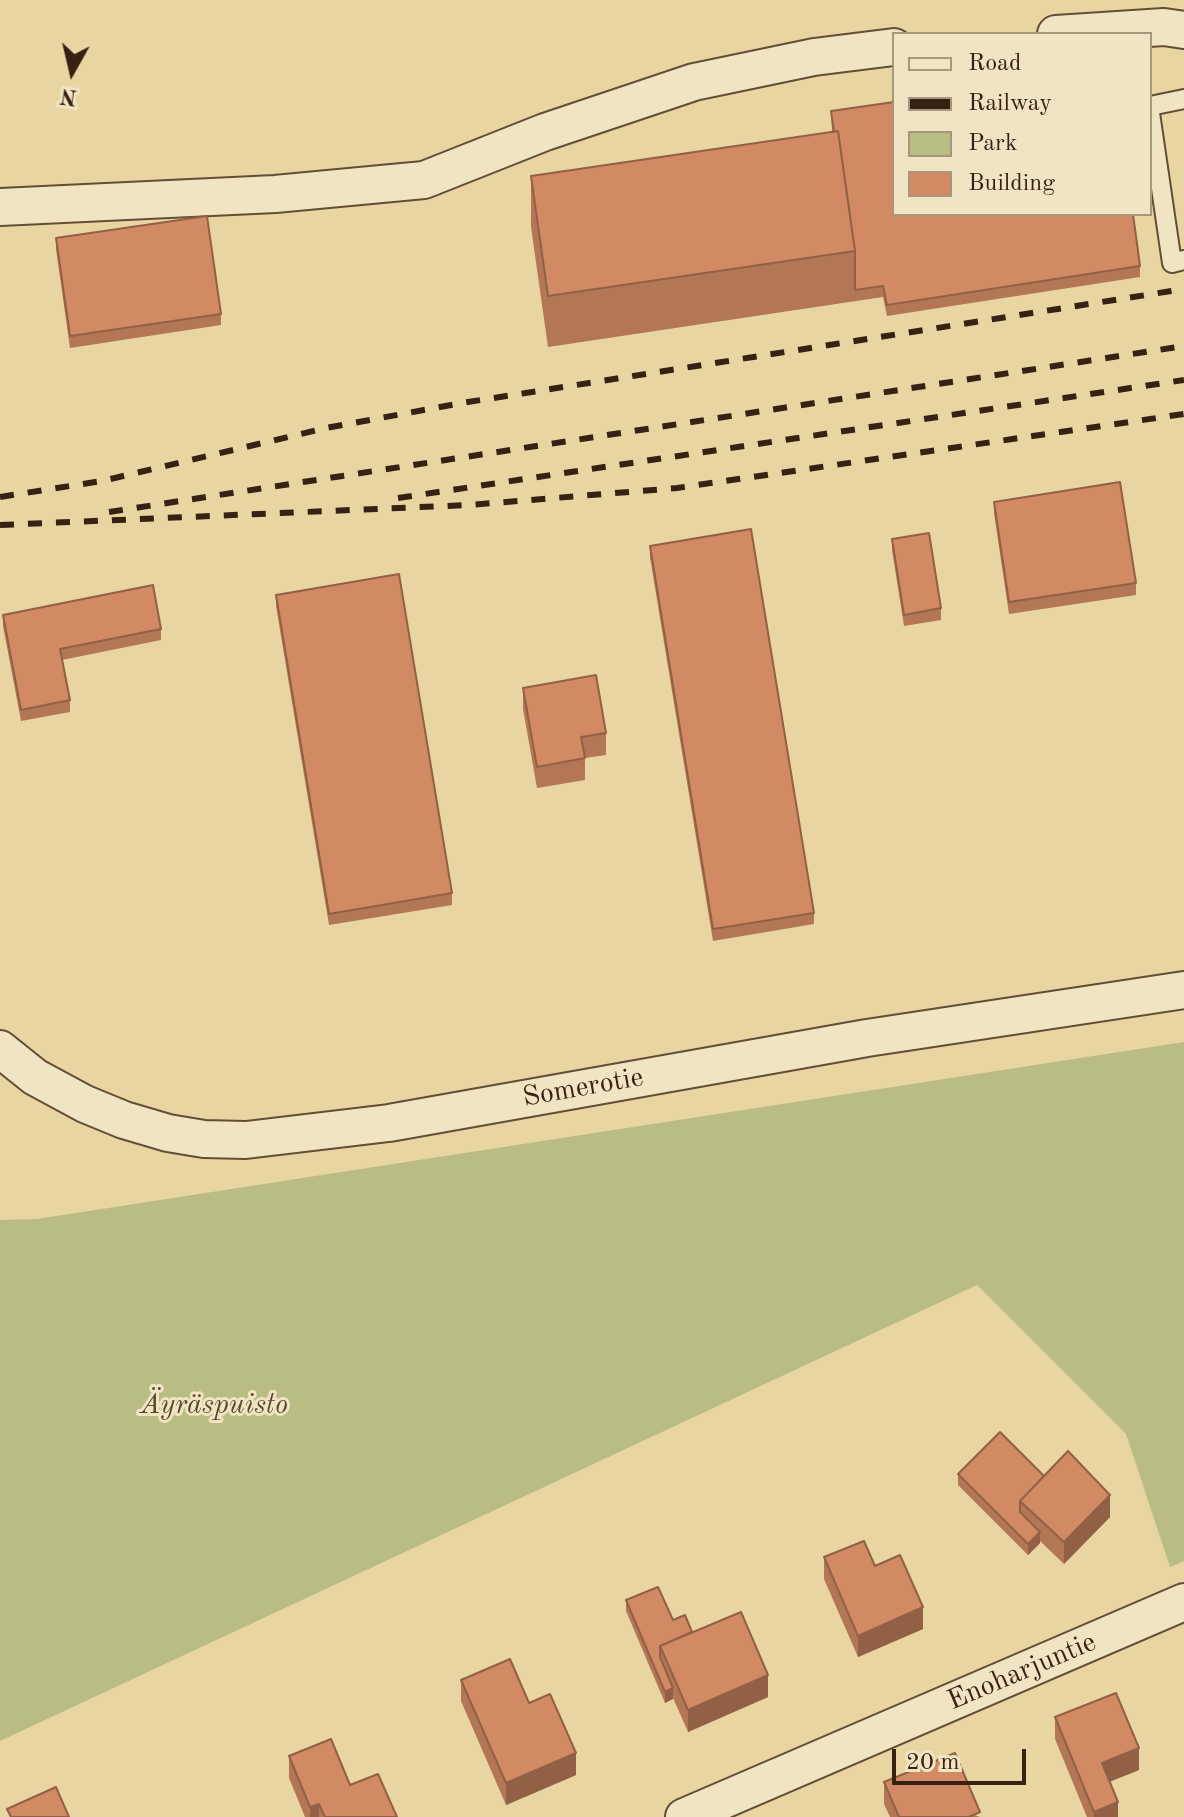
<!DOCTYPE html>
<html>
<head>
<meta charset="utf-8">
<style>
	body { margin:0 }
	#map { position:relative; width:1184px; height:1817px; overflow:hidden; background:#e8d5a2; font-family:"Old Standard TT",serif }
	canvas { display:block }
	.legend { position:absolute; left:892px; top:32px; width:260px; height:184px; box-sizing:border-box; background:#f0e4c3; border:2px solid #a6967c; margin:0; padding:10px 14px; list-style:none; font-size:24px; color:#362112 }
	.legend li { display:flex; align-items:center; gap:16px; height:40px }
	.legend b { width:40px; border:2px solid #a6967c }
	.north { position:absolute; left:32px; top:32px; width:80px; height:80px; -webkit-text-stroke:6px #f0e4c3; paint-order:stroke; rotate:188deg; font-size:22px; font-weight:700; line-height:32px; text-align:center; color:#362112 }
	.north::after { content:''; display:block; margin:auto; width:28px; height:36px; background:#362112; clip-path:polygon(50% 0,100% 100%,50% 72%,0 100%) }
	.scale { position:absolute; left:892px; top:1749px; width:134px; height:36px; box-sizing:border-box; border:4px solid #362112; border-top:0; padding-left:10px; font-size:24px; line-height:28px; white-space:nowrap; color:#362112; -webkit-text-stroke:6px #f0e4c3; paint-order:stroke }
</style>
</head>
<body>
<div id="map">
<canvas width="1184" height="1817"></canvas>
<ul class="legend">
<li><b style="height:10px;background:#f0e4c3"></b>Road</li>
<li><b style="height:10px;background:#362112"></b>Railway</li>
<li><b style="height:22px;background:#b9bc83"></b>Park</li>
<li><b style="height:22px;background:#d18a63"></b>Building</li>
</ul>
<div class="north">N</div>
<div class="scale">20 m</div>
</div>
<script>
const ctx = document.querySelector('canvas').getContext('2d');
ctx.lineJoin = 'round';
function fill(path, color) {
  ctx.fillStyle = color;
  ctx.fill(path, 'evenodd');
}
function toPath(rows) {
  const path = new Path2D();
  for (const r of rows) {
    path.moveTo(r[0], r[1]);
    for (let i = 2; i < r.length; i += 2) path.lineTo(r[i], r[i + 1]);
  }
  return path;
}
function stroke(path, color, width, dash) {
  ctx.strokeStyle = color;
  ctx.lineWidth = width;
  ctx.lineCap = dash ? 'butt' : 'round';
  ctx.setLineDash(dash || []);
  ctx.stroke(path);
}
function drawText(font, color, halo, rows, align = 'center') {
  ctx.font = font + ' "Old Standard TT",serif';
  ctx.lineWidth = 6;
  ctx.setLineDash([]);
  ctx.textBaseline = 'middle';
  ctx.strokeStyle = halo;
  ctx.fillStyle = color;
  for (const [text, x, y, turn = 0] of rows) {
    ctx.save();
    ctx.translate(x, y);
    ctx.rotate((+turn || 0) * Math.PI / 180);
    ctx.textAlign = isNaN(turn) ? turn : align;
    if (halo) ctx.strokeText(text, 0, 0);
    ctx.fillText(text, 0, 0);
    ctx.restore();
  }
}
fill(toPath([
	[1184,1042,1184,1561,1170,1567,1126,1434,977,1285,0,1741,0,1220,37,1219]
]), '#b9bc83');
const lane = toPath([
	[1150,106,1184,99],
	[1150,113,1172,263,1184,260]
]);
const street = toPath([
	[1056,34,1164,27,1184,30],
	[0,207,275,194,424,180,545,132,694,82,814,57,894,47],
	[0,1049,35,1077,85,1104,124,1120,168,1133,204,1139,246,1140,389,1123,867,1038,1184,990],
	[684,1817,1184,1602]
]);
stroke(lane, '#624e36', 22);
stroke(street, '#624e36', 40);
stroke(lane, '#f0e4c3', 18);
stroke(street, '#f0e4c3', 36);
stroke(toPath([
	[0,497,102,481,326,428,462,403,1184,289],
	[398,498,1184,380],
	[109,512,1184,346],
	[0,525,469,505,677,488,1184,414]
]), '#362112', 6, [14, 14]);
fill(toPath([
	[831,111,1140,266,1140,277,887,316,883,297,548,347,531,227,531,176,832,132],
	[56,238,221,314,221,325,70,348,56,249],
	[994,502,1136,583,1136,595,1009,614,994,513],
	[892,539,941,608,941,620,904,626,892,550],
	[650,546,814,913,814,924,713,941,650,557],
	[276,595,452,893,452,905,329,925,276,606],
	[3,615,161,629,161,640,62,660,70,700,70,712,21,721,3,626],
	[523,688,606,733,606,755,585,758,585,780,537,788,523,709],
	[958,1474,1044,1476,1110,1517,1064,1564,1040,1541,1040,1543,1028,1555,958,1485],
	[824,1557,875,1566,923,1629,858,1657,824,1579],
	[626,1600,673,1620,692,1632,768,1697,688,1732,673,1698,665,1703,626,1611],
	[461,1680,529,1703,576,1775,506,1805,461,1701],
	[1055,1717,1139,1770,1110,1781,1118,1817,1087,1817,1055,1739],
	[289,1756,350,1785,397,1817,305,1817,289,1778],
	[884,1782,980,1817,890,1817,884,1804]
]), '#b47755');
fill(toPath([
	[1110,1495,1110,1517,1064,1564,1064,1542],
	[1040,1532,1040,1543,1028,1555,1028,1544],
	[923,1607,923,1629,858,1657,858,1636],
	[768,1675,768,1697,688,1732,688,1710],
	[673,1688,673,1699,665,1703,665,1692],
	[1139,1748,1139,1770,1102,1785,1102,1763],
	[576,1753,576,1775,506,1805,506,1783],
	[1118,1802,1118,1817,1094,1817,1094,1812],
	[319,1804,319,1817,310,1817,310,1807]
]), '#926145');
const building = toPath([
	[894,102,894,214,1133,214,1140,266,887,305,883,286,855,290,855,251,838,131,834,132,831,111,894,102],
	[838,131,855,251,548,296,531,176,838,131],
	[207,216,221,314,70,336,56,238,207,216],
	[1120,482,1136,583,1009,602,994,502,1120,482],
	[751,529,814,913,713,929,650,546,751,529],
	[929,533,941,608,904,615,892,539,929,533],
	[399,574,452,893,329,914,276,595,399,574],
	[153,585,161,629,60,649,70,700,21,710,3,615,153,585],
	[596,675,606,733,581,737,585,758,537,767,523,688,596,675],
	[1000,1432,1044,1476,1020,1501,1020,1512,1040,1532,1028,1544,958,1474,1000,1432],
	[1068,1451,1110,1495,1064,1542,1020,1501,1068,1451],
	[864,1541,875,1566,900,1555,923,1607,858,1636,824,1557,864,1541],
	[658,1587,673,1620,685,1615,692,1632,660,1646,660,1657,673,1688,665,1692,626,1600,658,1587],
	[741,1612,768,1675,688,1710,660,1646,741,1612],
	[510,1659,529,1703,550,1694,576,1753,506,1783,461,1680,510,1659],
	[1116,1693,1139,1748,1102,1763,1118,1802,1094,1812,1055,1717,1116,1693],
	[331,1739,350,1785,378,1774,397,1817,325,1817,319,1804,310,1807,289,1756,331,1739],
	[955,1753,980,1812,969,1817,899,1817,884,1782,955,1753],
	[56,1787,69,1817,11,1817,7,1809,56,1787]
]);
fill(building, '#d18a63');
stroke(building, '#926145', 2);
drawText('28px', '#362112', '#f0e4c3', [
	["Somerotie",583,1088,-10],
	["Enoharjuntie",1022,1672,-23]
]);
drawText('italic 28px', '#57482e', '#f0e4c3', [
	["Äyräspuisto",214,1406]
]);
</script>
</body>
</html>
